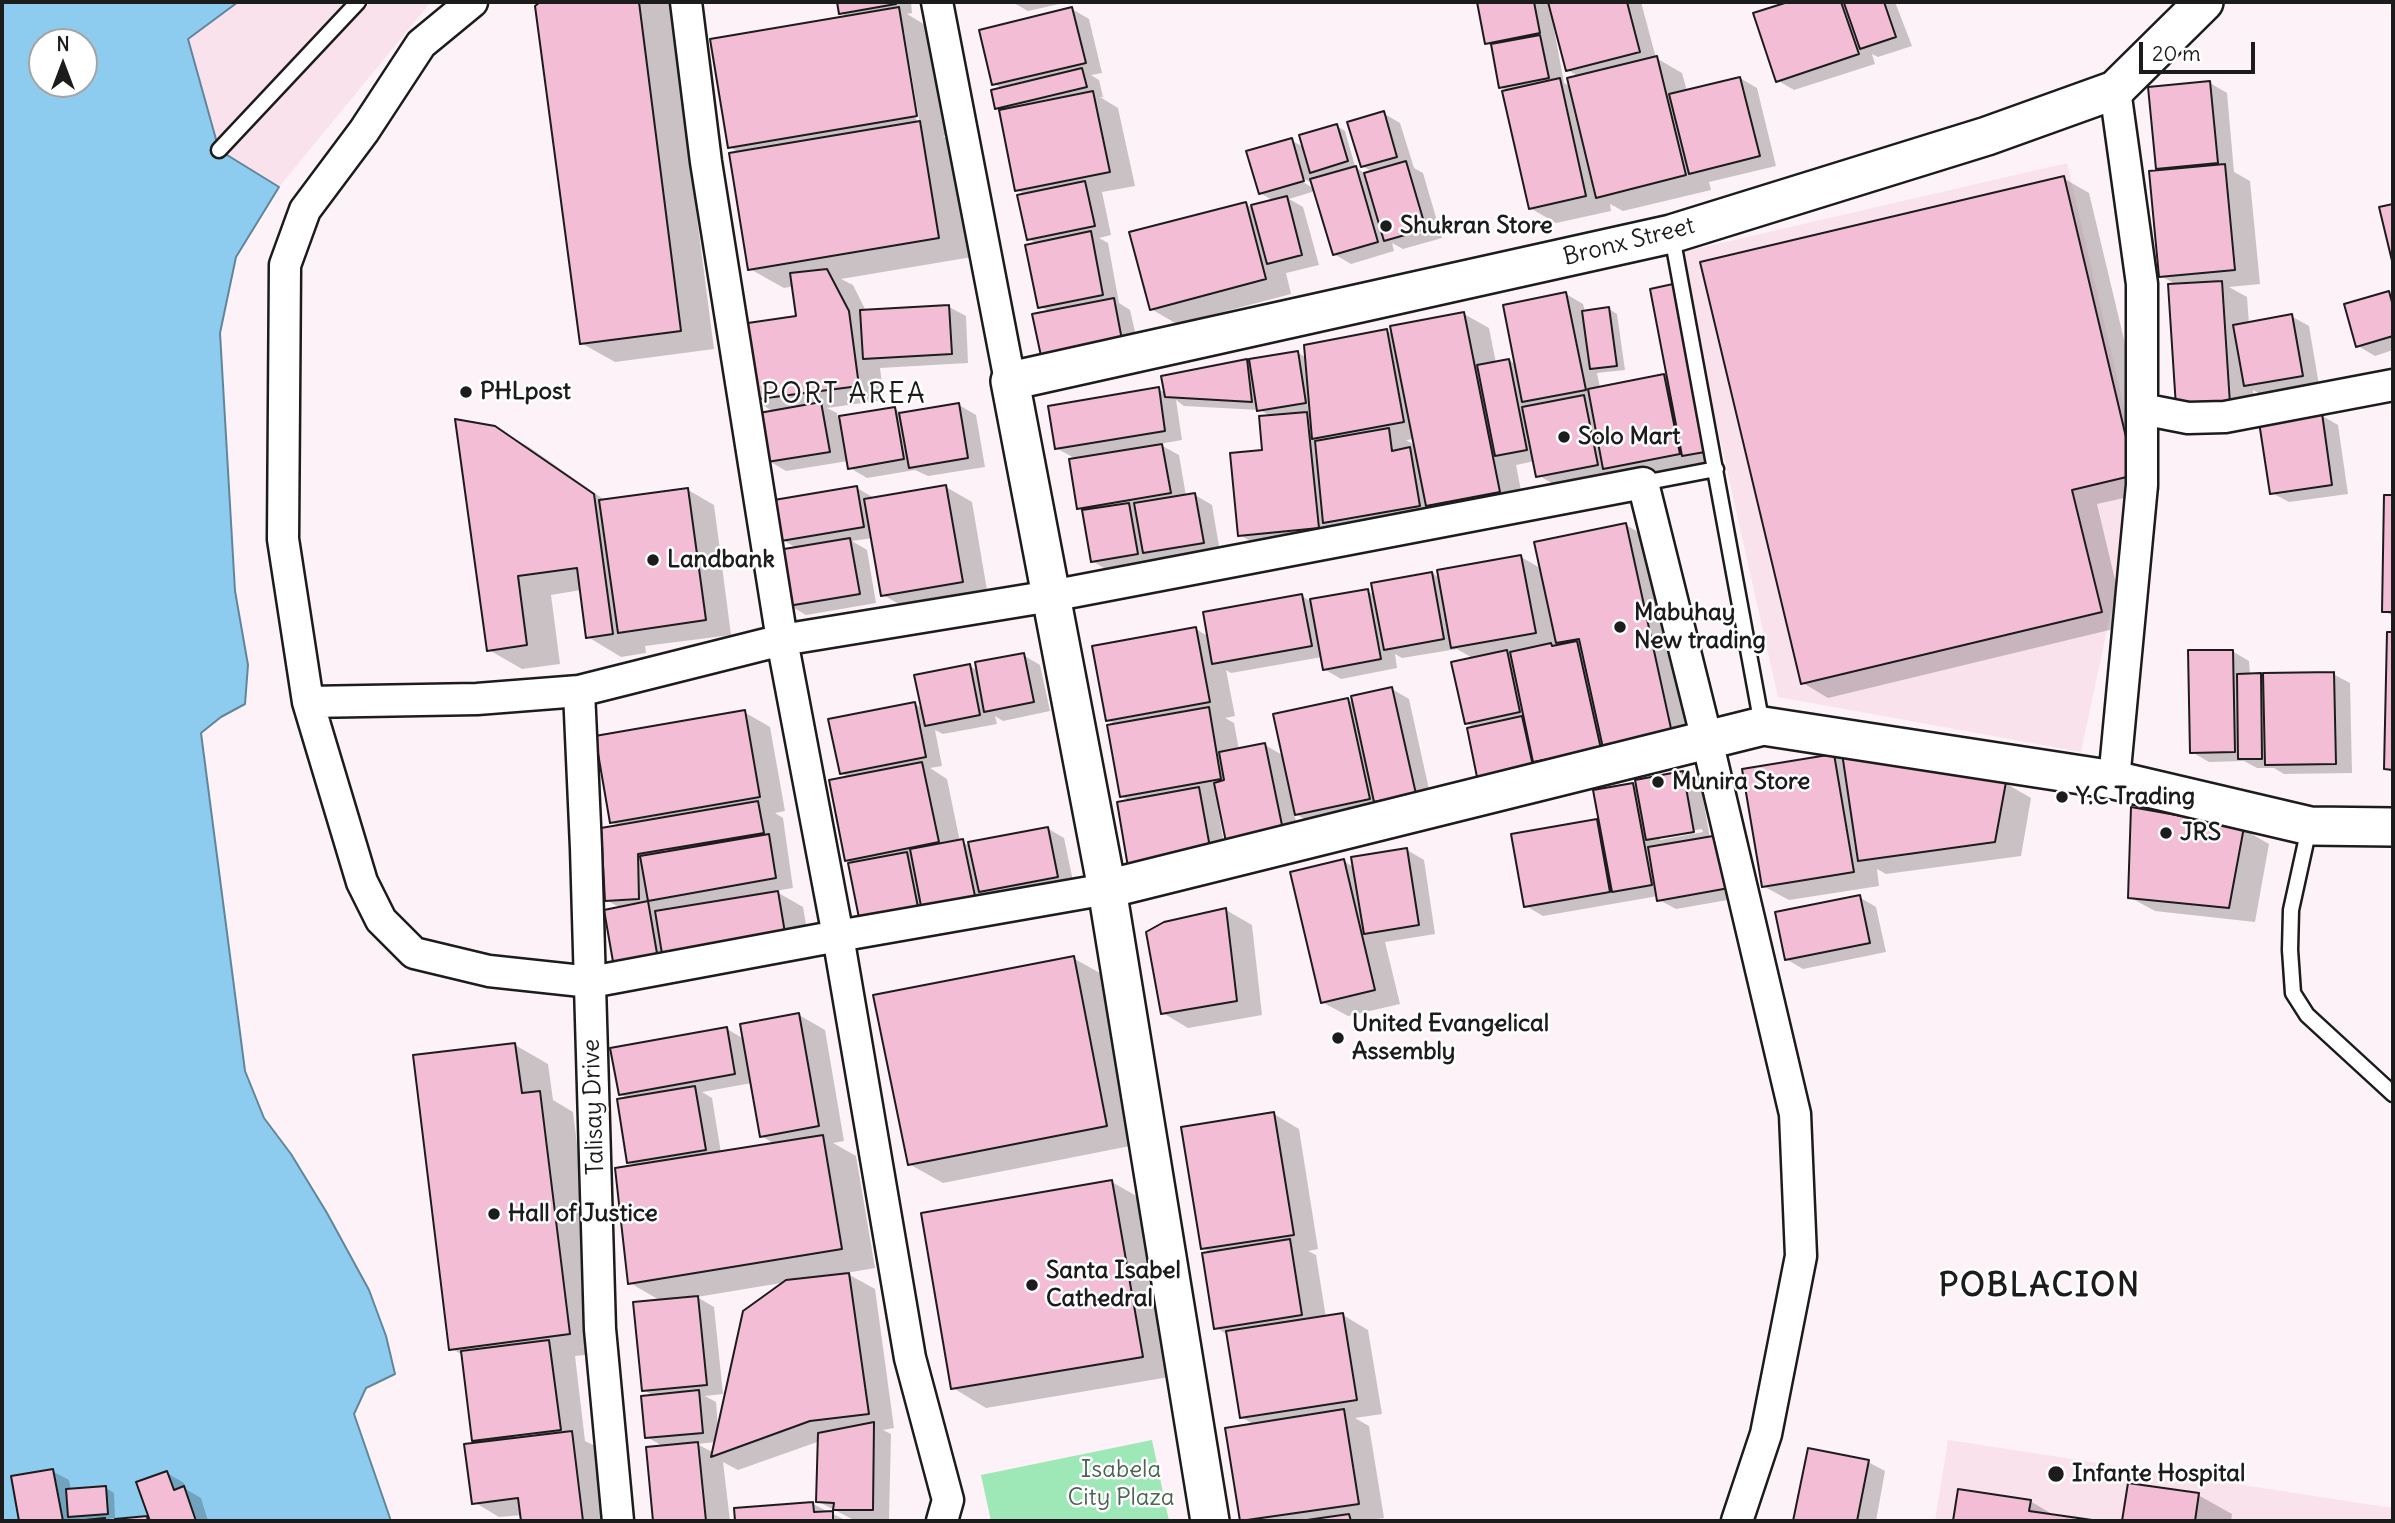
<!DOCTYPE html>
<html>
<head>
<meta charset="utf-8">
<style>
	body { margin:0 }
	#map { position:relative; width:2395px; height:1523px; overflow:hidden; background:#fdf2f7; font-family:Delius,sans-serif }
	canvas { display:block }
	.frame { position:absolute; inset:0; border:4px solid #1c1c1c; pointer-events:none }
	.north { position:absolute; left:28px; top:28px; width:70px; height:70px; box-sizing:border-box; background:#fff; border:2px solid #a4a4a4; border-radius:50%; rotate:0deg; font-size:19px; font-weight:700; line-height:28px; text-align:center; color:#1c1c1c }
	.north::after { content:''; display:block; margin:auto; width:24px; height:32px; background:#1c1c1c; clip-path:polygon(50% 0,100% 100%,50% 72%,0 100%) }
	.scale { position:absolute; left:2139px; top:42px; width:116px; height:32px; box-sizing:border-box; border:4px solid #1c1c1c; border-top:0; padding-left:9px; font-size:21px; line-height:24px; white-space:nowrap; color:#1c1c1c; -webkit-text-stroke:5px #fff; paint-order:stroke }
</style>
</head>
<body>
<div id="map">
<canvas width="2395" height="1523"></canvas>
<div class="frame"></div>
<div class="north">N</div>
<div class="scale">20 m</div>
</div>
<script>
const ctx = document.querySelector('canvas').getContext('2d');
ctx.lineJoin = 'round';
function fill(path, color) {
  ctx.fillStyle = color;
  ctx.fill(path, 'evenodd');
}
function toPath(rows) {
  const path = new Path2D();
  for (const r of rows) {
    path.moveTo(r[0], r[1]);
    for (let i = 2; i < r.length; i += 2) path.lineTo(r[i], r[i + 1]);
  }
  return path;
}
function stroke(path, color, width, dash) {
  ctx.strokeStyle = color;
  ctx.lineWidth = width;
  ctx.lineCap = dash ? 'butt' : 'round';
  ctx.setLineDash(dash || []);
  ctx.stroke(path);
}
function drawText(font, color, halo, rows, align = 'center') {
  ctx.font = font + ' Delius,sans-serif';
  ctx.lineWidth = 5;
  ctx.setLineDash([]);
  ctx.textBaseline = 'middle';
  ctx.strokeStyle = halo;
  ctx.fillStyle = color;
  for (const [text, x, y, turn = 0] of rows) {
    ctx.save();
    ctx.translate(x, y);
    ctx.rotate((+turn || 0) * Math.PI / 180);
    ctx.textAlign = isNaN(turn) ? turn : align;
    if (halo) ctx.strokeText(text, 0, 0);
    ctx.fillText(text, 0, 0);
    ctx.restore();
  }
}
fill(toPath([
	[238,2,431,2,279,187,219,150,188,39],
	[2067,163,2140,475,2081,752,1778,697,1678,253],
	[1948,1440,2393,1508,2393,1521,1935,1521]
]), '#fae2ed');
fill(toPath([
	[1152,1440,1169,1521,991,1521,981,1475]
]), '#9ee7b7');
const water = toPath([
	[2,2,238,2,188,39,219,150,279,187,236,257,220,333,235,591,248,665,245,704,221,717,201,733,245,1071,264,1118,291,1154,327,1213,369,1290,386,1336,395,1374,366,1388,354,1414,391,1521,2,1521,2,2],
	[42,42,84,42,84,84,42,84,42,42]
]);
fill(water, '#8eccef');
stroke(water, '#60869b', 2);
fill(toPath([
	[543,2,669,2,714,349,615,362,581,343,537,7],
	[839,2,911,2,912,13,907,14,932,29,950,135,943,136,953,142,972,257,841,279,853,285,866,311,949,307,966,316,968,363,880,368,884,400,827,408,837,413,838,418,895,409,904,414,959,405,976,415,985,467,928,476,915,470,867,478,850,468,848,461,786,471,769,461,774,412,753,399,798,318,794,286,784,288,750,269,739,153,730,147,849,18,841,13],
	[901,31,904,31,920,125,917,125],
	[1012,2,1068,2,1028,11],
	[1479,2,1641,2,1656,58,1682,73,1687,91,1740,78,1757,88,1776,166,1709,182,1711,190,1623,211,1610,204,1611,211,1556,223,1530,208,1509,91,1500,87,1493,47,1487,43],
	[1557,28,1568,70,1579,77,1571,87,1564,83,1554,29],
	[1793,2,1895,2,1912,46,1878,57,1872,54,1875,64,1794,90,1777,80,1755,14],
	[1072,9,1089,19,1102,73,1091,75,1099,80,1103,97,1100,97,1118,108,1135,186,1102,192,1111,235,1099,238,1108,243,1119,303,1130,310,1139,349,1040,307,1037,244,1029,239,1026,195,1017,190,1001,110,997,108,1003,89,994,84],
	[2210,83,2227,93,2234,172,2250,181,2260,284,2229,287,2247,297,2249,324,2291,316,2309,326,2319,385,2262,395,2253,390,2255,418,2203,421,2177,285,2161,276,2164,171,2158,168],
	[1383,113,1400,123,1414,168,1423,173,1442,238,1403,249,1392,243,1394,251,1351,264,1334,254,1315,191,1289,199,1303,207,1319,265,1286,273,1291,294,1177,324,1151,309,1246,204,1254,209,1274,201,1260,193,1291,140,1305,148,1337,126,1345,131,1355,166,1353,166,1366,174,1373,172,1362,166],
	[1298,175,1313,184,1313,188,1296,178],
	[2063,178,2089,193,2160,490,2097,504,2126,626,1828,698,1803,683],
	[1672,286,1689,296,1721,461,1701,465,1697,463,1622,478,1555,485,1538,475,1535,461,1516,465,1524,506,1266,550,1240,535,1264,452,1272,417,1260,410,1184,406,1176,400,1182,440,1159,444,1179,455,1186,496,1195,495,1212,505,1220,552,1161,562,1154,558,1155,563,1109,571,1092,561,1084,510,1079,508,1076,459,1056,448,1158,389,1167,394,1246,360,1252,364,1298,353,1307,358,1387,331,1394,335,1464,314,1489,328,1496,363,1509,360,1516,365,1566,294,1583,304,1585,312,1609,309,1617,314,1625,370,1597,373,1600,388,1663,376,1669,380],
	[1415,439,1416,446,1406,440],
	[2389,293,2393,295,2393,350,2375,356,2358,346],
	[2321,415,2338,425,2348,494,2289,502,2272,493],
	[494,428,529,447,606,501,688,490,714,505,731,635,645,646,646,653,621,657,588,637,581,590,551,595,560,664,522,669,489,650],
	[946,487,972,502,988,596,908,609,883,595,873,538,852,541,867,550,876,603,806,615,789,605,798,549,783,540,857,488,874,498],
	[2385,497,2393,497,2393,616,2384,611],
	[1626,525,1652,540,1697,748,1496,786,1479,776,1475,728,1466,723,1474,659,1457,649,1402,658,1395,654,1397,668,1341,679,1324,669,1322,657,1231,673,1226,670,1235,716,1225,718,1234,723,1239,750,1265,745,1284,756,1348,700,1354,703,1392,689,1409,699,1432,803,1322,829,1294,813,1300,839,1221,807,1218,808,1227,862,1121,796,1117,725,1107,720,1196,629,1209,637,1302,596,1310,601,1367,591,1375,595,1432,573,1441,579,1521,557,1542,569],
	[2389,634,2393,634,2393,773,2385,768],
	[2232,651,2249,661,2250,675,2260,675,2265,678,2333,674,2350,683,2352,773,2284,774,2274,768,2257,768,2244,761,2209,762,2192,752],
	[1023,655,1040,665,1050,711,1003,721,995,716,997,724,943,734,935,730,942,766,930,768,947,779,960,842,971,846,1047,828,1064,838,1074,886,877,927,854,864,847,860,850,778,841,773,915,704,923,709,970,666,978,671],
	[744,712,770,727,785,811,775,813,783,818,793,888,775,891,803,907,812,959,691,980,675,970,634,982,621,908,606,900,619,827,612,822],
	[1834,755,1846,762,2005,783,2031,798,2021,856,1886,874,1877,869,1879,886,1789,900,1763,886],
	[1683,773,1700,782,1710,838,1745,897,1676,909,1659,900,1658,896,1543,916,1526,906,1513,836,1601,820,1633,785,1638,788],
	[1702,829,1703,832,1660,840,1660,836],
	[2243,829,2269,844,2255,922,2155,911,2129,897],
	[1407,850,1424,860,1435,934,1385,942,1400,1004,1348,1016,1322,1002,1344,861,1355,868],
	[1859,897,1876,907,1886,952,1803,969,1786,959],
	[1226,910,1252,925,1262,1015,1188,1028,1163,1013],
	[1073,958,1107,977,1140,1144,943,1183,909,1164],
	[799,1015,825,1030,844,1141,833,1143,856,1156,875,1268,846,1273,875,1289,894,1428,883,1430,891,1434,889,1519,852,1519,817,1501,820,1441,738,1470,723,1462,730,1521,655,1521,648,1449,664,1447,647,1437,654,1396,644,1390,661,1301,630,1283,637,1167,629,1162,629,1099,620,1094,727,1029,744,1039],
	[752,1083,761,1136,775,1144,721,1153,712,1098,702,1092],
	[787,1282,718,1428,716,1402,705,1396,723,1394,714,1307,697,1297],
	[716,1442,714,1453,697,1444],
	[515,1045,548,1064,553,1100,573,1112,603,1353,575,1356,585,1441,597,1447,606,1521,523,1521,522,1515,499,1517,474,1502,481,1444,474,1440,464,1356,451,1348],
	[1274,1114,1299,1129,1318,1249,1308,1251,1316,1255,1326,1318,1343,1315,1368,1330,1382,1414,1355,1418,1369,1426,1384,1518,1361,1521,1242,1521,1227,1429,1255,1425,1241,1417,1228,1335,1215,1327,1211,1253,1203,1248],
	[1112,1182,1145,1201,1175,1376,986,1408,953,1388],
	[1809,1450,1868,1462,1885,1471,1876,1521,1795,1521],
	[52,1471,69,1480,71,1490,106,1488,114,1493,115,1518,104,1519,108,1521,21,1521,13,1478],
	[167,1473,184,1483,187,1490,201,1498,208,1521,117,1521,147,1517,151,1520],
	[2129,1485,2198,1495,2232,1514,2231,1521,2124,1521],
	[1959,1491,2030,1501,2057,1517,2087,1521,1955,1521],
	[813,1504,847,1521,737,1521,736,1510]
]), '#0003');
const building = toPath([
	[540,2,639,2,681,331,580,344,535,6,540,2],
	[837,2,896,2,896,4,839,14,837,2],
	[1477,2,1534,2,1540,33,1485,44,1477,2],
	[1548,2,1627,2,1640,52,1566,71,1548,2],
	[1788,2,1841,2,1859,54,1776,82,1753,13,1788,2],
	[1847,2,1884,2,1896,37,1860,49,1844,3,1847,2],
	[899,7,917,116,728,148,710,39,899,7],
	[1072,7,1086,63,992,85,979,30,1072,7],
	[1540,35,1549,78,1499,88,1491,44,1540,35],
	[1657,56,1686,175,1596,198,1567,78,1657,56],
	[1082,68,1087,87,995,109,991,90,1082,68],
	[1740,77,1760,156,1689,174,1669,94,1740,77],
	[1560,78,1586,196,1529,209,1502,91,1560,78],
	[2210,81,2218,163,2156,169,2148,87,2210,81],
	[1093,91,1110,172,1015,191,999,110,1093,91],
	[1384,111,1397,157,1361,167,1347,122,1384,111],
	[920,121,939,238,748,270,729,153,920,121],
	[1337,124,1348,161,1310,173,1299,135,1337,124],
	[1292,138,1304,181,1259,194,1246,151,1292,138],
	[1406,161,1426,229,1384,241,1364,173,1406,161],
	[2225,164,2235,270,2159,277,2149,171,2225,164],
	[1356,166,1378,242,1333,255,1310,179,1356,166],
	[2064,176,2135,475,2072,490,2102,612,1801,684,1700,262,2064,176],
	[1085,181,1095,226,1027,240,1017,195,1085,181],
	[1287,196,1302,255,1267,264,1251,205,1287,196],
	[1246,202,1266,279,1150,310,1129,232,1246,202],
	[2393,204,2393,265,2379,207,2393,204],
	[1091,231,1103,295,1038,308,1025,245,1091,231],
	[827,269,849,311,859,386,751,400,741,324,796,316,790,273,827,269],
	[2222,281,2230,404,2176,407,2168,284,2222,281],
	[1673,284,1705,452,1682,456,1650,289,1673,284],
	[2389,291,2393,306,2393,336,2356,347,2344,304,2389,291],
	[1566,292,1586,390,1522,402,1503,305,1566,292],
	[1114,298,1122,340,1041,356,1032,314,1114,298],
	[949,305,952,354,863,359,860,310,949,305],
	[1609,307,1617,366,1590,369,1582,311,1609,307],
	[1464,312,1500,492,1426,506,1390,326,1464,312],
	[2292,314,2303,376,2244,386,2233,325,2292,314],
	[1387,329,1404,422,1312,439,1304,345,1387,329],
	[1298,351,1306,403,1257,411,1249,359,1298,351],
	[1247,359,1252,402,1165,397,1161,376,1247,359],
	[1509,359,1527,450,1495,456,1477,365,1509,359],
	[1664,374,1680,454,1603,469,1588,389,1664,374],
	[1159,387,1165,431,1055,449,1048,406,1159,387],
	[1584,395,1598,465,1536,477,1522,407,1584,395],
	[821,402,830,452,767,462,759,413,821,402],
	[959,403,968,458,909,468,899,413,959,403],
	[895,407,904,459,848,469,839,416,895,407],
	[1307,412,1319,528,1238,536,1230,453,1262,450,1259,416,1307,412],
	[2322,413,2332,485,2270,494,2259,422,2322,413],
	[455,419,495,426,594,494,613,634,586,638,577,568,518,576,527,645,487,651,455,419],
	[1389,428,1392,451,1410,447,1420,506,1323,523,1315,441,1389,428],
	[1162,444,1171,493,1077,509,1069,459,1162,444],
	[946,485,963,582,881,596,864,499,946,485],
	[857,486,864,527,781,541,774,500,857,486],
	[688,488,706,620,618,633,599,500,688,488],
	[1195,493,1204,543,1143,553,1134,503,1195,493],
	[2384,495,2393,495,2393,612,2382,612,2384,495],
	[1129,503,1138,554,1091,562,1082,510,1129,503],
	[1626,523,1672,733,1603,748,1579,639,1556,643,1534,542,1626,523],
	[850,538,860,594,788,606,778,550,850,538],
	[1521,555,1536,633,1451,648,1437,570,1521,555],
	[1432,572,1444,639,1384,650,1371,583,1432,572],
	[1368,589,1381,659,1323,670,1310,599,1368,589],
	[1302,594,1312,646,1212,664,1203,612,1302,594],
	[1196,627,1210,702,1106,721,1092,646,1196,627],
	[2387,632,2393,632,2393,770,2384,769,2387,632],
	[1577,641,1601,749,1533,762,1510,652,1551,643,1552,646,1577,641],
	[1507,650,1520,712,1465,724,1451,662,1507,650],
	[2188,650,2233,650,2235,752,2190,753,2188,650],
	[1024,653,1034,702,984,712,975,662,1024,653],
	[970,664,980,715,925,726,914,675,970,664],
	[2334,672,2336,764,2265,765,2263,673,2334,672],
	[2261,673,2262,759,2238,759,2237,674,2261,673],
	[1392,687,1416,794,1374,802,1351,696,1392,687],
	[1348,698,1370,799,1295,815,1273,714,1348,698],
	[915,702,926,757,840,774,828,719,915,702],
	[1209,707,1221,779,1120,797,1107,725,1209,707],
	[745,710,760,797,610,823,595,736,745,710],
	[1522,716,1533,766,1477,777,1467,728,1522,716],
	[1265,743,1283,830,1226,842,1214,783,1224,780,1219,752,1265,743],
	[1842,753,2006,782,1995,842,1858,861,1842,753],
	[1834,754,1854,872,1762,887,1742,769,1834,754],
	[922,762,939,842,845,861,829,780,922,762],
	[1683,771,1694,832,1646,840,1635,780,1683,771],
	[1633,783,1652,885,1612,892,1593,790,1633,783],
	[1199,787,1211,853,1128,867,1117,802,1199,787],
	[758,801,764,833,638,854,639,899,605,901,601,828,758,801],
	[2131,807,2244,827,2229,908,2128,898,2131,807],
	[1597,819,1610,892,1524,907,1511,834,1597,819],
	[1048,827,1058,877,979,892,968,842,1048,827],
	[769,834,776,878,648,901,640,856,769,834],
	[1719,835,1729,888,1657,901,1648,847,1719,835],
	[963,839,975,896,921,906,910,849,963,839],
	[1407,848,1419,925,1364,934,1351,857,1407,848],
	[907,852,918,907,859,918,848,863,907,852],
	[1344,859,1375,990,1321,1003,1290,872,1344,859],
	[778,891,787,945,664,966,655,911,778,891],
	[1860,895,1870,943,1785,960,1775,912,1860,895],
	[648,901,659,965,615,973,604,910,648,901],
	[1226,908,1237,1001,1161,1014,1146,932,1164,922,1226,908],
	[1074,956,1107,1126,908,1165,873,995,1074,956],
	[799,1013,819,1126,760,1137,740,1024,799,1013],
	[727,1027,735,1074,619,1095,610,1048,727,1027],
	[515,1043,522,1093,540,1091,570,1334,449,1350,413,1055,515,1043],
	[695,1086,706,1150,627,1163,617,1099,695,1086],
	[1274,1112,1294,1235,1201,1249,1181,1127,1274,1112],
	[823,1135,842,1249,628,1284,615,1168,823,1135],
	[1112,1180,1143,1357,951,1389,921,1213,1112,1180],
	[1290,1239,1302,1315,1214,1329,1202,1253,1290,1239],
	[849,1273,869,1414,810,1421,711,1457,743,1311,786,1280,849,1273],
	[698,1296,707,1385,642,1391,633,1302,698,1296],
	[1343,1313,1357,1400,1240,1418,1226,1331,1343,1313],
	[549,1340,561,1430,472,1441,461,1351,549,1340],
	[699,1390,703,1433,645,1438,641,1396,699,1390],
	[1344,1409,1359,1504,1240,1521,1225,1428,1344,1409],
	[874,1422,873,1510,833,1510,834,1503,816,1502,818,1433,874,1422],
	[572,1431,583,1521,521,1521,518,1498,472,1504,464,1444,572,1431],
	[698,1442,706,1521,653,1521,646,1447,698,1442],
	[1808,1448,1869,1460,1857,1521,1793,1521,1808,1448],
	[53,1469,63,1521,19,1521,11,1476,53,1469],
	[167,1471,174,1490,184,1486,196,1521,150,1521,136,1482,167,1471],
	[2128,1483,2199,1493,2195,1521,2122,1521,2128,1483],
	[106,1486,108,1514,68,1517,66,1489,106,1486],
	[1958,1489,2031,1500,2029,1511,2099,1521,1953,1521,1958,1489],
	[813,1502,814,1512,833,1511,833,1521,735,1521,734,1508,813,1502],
	[1349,1514,1351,1521,1300,1521,1349,1514],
	[147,1516,148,1521,115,1521,115,1519,147,1516],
	[105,1518,105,1521,75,1521,105,1518]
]);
fill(building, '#f4bdd6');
stroke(building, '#1c1c1c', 2);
const service = toPath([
	[219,150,358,2],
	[1672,236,1762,725],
	[1643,483,1716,469],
	[2309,828,2291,910,2290,950,2293,993,2307,1015,2393,1094]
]);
const minor = toPath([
	[472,2,421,44,364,131,305,210,285,265,283,539,308,702,362,882,381,920,414,953,489,971,591,982,838,936,1107,889],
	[686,2,706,162,782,640,838,936,910,1358,948,1500,942,1521],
	[937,2,1010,381],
	[2142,409,2188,418,2225,417,2393,385],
	[579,691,586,848,600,1329,618,1521],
	[308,702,477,699,579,691,782,640,1051,596,1643,483,1707,740,1795,1114,1801,1256,1766,1434,1737,1521],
	[2114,780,2142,485,2142,284,2115,90]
]);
const tertiary = toPath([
	[1107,889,1763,726,2114,780,2310,826,2393,827],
	[1210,1521,1107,889,1010,381,1671,234,1987,136,2115,90,2204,2]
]);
stroke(service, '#1c1c1c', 19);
stroke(minor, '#1c1c1c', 35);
stroke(tertiary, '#1c1c1c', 42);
stroke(service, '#fff', 14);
stroke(minor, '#fff', 30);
stroke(tertiary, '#fff', 37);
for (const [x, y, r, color] of [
	[1386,226,7,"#1c1c1c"],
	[466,392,7,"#1c1c1c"],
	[1564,437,7,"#1c1c1c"],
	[653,560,7,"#1c1c1c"],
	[1620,627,7,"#1c1c1c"],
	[1658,782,7,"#1c1c1c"],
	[2062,797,7,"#1c1c1c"],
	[2166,833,7,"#1c1c1c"],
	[1338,1038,7,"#1c1c1c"],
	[494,1214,7,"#1c1c1c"],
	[1032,1285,7,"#1c1c1c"],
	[2056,1474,9,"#1c1c1c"]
]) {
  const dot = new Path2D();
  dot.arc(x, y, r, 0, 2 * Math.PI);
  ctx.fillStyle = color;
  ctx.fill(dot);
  stroke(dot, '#fff', 2.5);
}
drawText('bold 24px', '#1c1c1c', '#fff', [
	["Shukran Store",1400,226],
	["PHLpost",480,392],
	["Solo Mart",1578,437],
	["Landbank",667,560],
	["Mabuhay",1634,613],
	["New trading",1634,641],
	["Munira Store",1672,782],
	["Y.C Trading",2076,797],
	["JRS",2180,833],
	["United Evangelical",1352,1024],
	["Assembly",1352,1052],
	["Hall of Justice",508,1214],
	["Santa Isabel",1046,1271],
	["Cathedral",1046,1299],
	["Infante Hospital",2072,1474]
], 'left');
drawText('24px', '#1c1c1c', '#fff', [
	["Bronx Street",1629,242,-14],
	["Talisay Drive",594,1107,-92]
]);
drawText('24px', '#4a6352', '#fff', [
	["Isabela",1121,1470],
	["City Plaza",1121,1498]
]);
ctx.letterSpacing = '2px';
drawText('28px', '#1c1c1c', '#fff', [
	["PORT AREA",844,395]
]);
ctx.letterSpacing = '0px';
ctx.letterSpacing = '2px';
drawText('bold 32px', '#1c1c1c', '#fff', [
	["POBLACION",2040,1287]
]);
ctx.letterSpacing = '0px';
</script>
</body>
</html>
